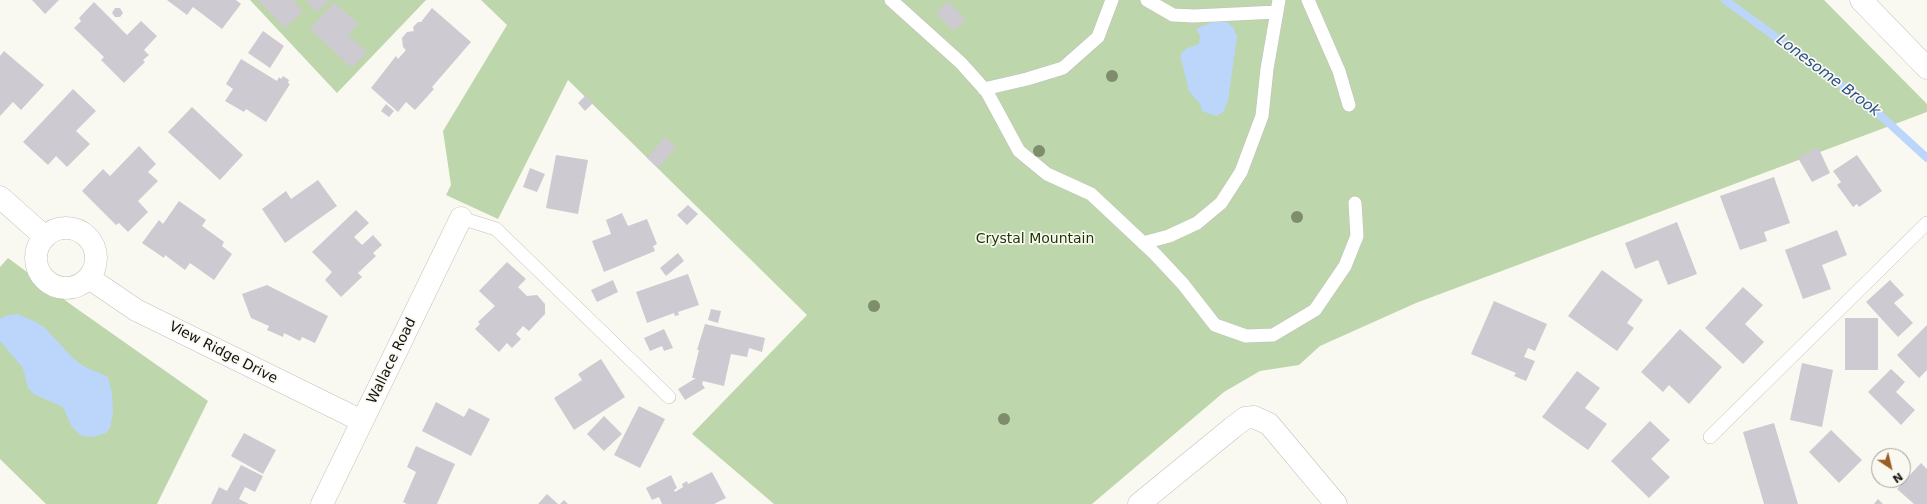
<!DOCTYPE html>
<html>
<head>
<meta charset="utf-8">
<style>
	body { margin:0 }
	#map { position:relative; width:1927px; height:504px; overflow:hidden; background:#faf9f1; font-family:"DejaVu Sans",sans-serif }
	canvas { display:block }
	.north { position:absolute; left:1871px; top:448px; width:40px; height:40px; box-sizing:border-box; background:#faf9f1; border:1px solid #9e9d97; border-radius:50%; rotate:145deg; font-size:11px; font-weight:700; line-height:16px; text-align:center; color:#131210 }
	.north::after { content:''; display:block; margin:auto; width:14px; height:18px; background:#9b5d22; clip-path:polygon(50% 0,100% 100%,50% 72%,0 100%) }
</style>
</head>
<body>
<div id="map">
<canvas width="1927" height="504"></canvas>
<div class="north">N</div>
</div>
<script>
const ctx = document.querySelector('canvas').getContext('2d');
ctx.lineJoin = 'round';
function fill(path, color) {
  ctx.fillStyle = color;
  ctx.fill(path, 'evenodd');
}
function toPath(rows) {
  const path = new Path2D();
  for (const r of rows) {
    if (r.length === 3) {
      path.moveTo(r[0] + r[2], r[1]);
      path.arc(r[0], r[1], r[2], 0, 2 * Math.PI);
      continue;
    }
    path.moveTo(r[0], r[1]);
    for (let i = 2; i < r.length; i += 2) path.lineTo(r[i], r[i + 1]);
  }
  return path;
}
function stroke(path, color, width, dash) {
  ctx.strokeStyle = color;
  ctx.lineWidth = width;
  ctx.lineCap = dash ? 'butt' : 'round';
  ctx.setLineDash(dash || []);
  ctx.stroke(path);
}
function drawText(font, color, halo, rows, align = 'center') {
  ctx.font = font + ' "DejaVu Sans",sans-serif';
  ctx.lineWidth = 3.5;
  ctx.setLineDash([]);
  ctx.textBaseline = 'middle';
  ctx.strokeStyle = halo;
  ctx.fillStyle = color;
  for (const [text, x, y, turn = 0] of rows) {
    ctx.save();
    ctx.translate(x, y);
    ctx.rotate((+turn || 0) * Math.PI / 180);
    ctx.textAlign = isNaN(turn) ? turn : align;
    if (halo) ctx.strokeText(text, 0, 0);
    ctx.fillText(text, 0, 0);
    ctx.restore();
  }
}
fill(toPath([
	[250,0,426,0,337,93],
	[481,0,1824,0,1927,104,1927,112,1416,303,1320,346,1299,365,1260,371,1224,392,1092,504,774,504,692,434,807,315,568,80,498,219,446,195,451,185,443,131,507,25],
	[8,258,73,306,208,401,157,504,46,504,0,459,0,267]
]), '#bdd6ac');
fill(toPath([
	[1215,21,1227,22,1233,27,1237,36,1228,101,1223,112,1216,116,1202,111,1200,104,1189,91,1181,59,1181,53,1188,48,1199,44,1200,36,1196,29],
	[17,314,34,321,45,328,72,357,83,366,108,377,112,393,113,412,110,428,106,433,93,437,82,436,72,427,63,407,34,394,28,388,23,368,0,341,0,319,5,316]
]), '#bcd6fb');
stroke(toPath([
	[1725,0,1869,105,1927,158]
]), '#bcd6fb', 8);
fill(toPath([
	[32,0,59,0,45,14],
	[167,0,236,0,241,4,222,29,193,7,187,15],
	[258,0,293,0,303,11,285,28],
	[305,0,330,0,317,12],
	[94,2,127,35,141,21,157,36,144,50,149,55,143,60,145,62,124,83,101,60,104,57,74,28,81,21,79,18],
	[334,2,358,24,348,35,367,52,352,68,310,29],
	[948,2,966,19,954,31,936,13],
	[115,8,120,8,123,13,120,17,115,17,112,13],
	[432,8,471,42,432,87,434,89,415,110,406,102,398,112,371,88,396,56,398,59,406,50,403,47,402,38,407,32,414,31,413,27,418,22,421,22],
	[263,31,284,46,270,68,248,53],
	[4,51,44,85,21,110,13,102,0,116,0,56],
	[241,59,277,81,279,77,281,79,283,76,289,80,288,83,290,84,266,122,246,109,244,112,225,101,233,89,226,84],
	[73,89,96,111,76,131,90,144,67,167,56,156,48,165,23,142],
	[586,95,593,103,585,111,578,103],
	[386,104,394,111,389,117,381,111],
	[192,107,243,155,220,180,168,132],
	[665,137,676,147,658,168,647,158],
	[139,146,156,164,148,172,158,181,138,201,148,212,128,232,119,223,116,225,82,191,103,169,110,176],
	[1818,147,1830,173,1812,182,1798,158],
	[556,155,588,160,578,214,546,208],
	[1857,155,1882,191,1859,207,1857,204,1853,207,1837,185,1841,182,1833,171],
	[530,168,545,174,537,192,523,187],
	[1774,177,1790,223,1764,232,1767,241,1740,250,1720,196],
	[318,180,337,206,285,243,262,209,286,191,291,199],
	[179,201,206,220,202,226,224,242,222,246,232,254,214,280,190,263,185,270,165,255,164,258,142,243,159,220,163,224],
	[688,205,698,214,687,225,677,215],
	[356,210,369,223,354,237,362,245,373,235,382,245,373,253,376,256,358,273,362,277,341,297,325,280,332,272,312,252],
	[622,213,628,226,647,219,657,244,653,246,655,251,604,272,592,241,611,234,606,220],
	[1677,222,1697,274,1668,285,1658,260,1635,269,1625,243],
	[1837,230,1847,255,1822,265,1831,289,1803,299,1785,250],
	[678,253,684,261,666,276,660,268],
	[507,262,526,279,518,287,527,296,537,295,545,304,545,314,529,331,523,326,516,334,521,339,512,348,507,343,499,352,475,329,480,324,478,322,495,306,479,291],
	[1602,270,1643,300,1627,323,1634,328,1617,351,1568,316],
	[688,274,699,305,678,312,679,315,675,316,674,313,647,323,636,292],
	[613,280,618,292,597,302,591,290],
	[1890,280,1904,295,1894,303,1913,323,1898,337,1866,302],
	[267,285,328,316,315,343,302,337,300,341,284,333,283,337,267,330,269,326,251,318,242,294],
	[1743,287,1763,305,1745,324,1764,342,1743,364,1705,328],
	[1494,301,1547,324,1535,351,1528,348,1524,357,1535,361,1526,381,1514,376,1516,373,1471,354],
	[711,309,721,311,718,323,708,320],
	[1845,318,1878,318,1878,370,1845,370],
	[705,324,765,338,762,352,749,348,747,357,731,354,724,386,703,381,702,384,705,388,685,400,678,389,696,378,692,378,699,350,697,350],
	[1927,325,1927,370,1919,378,1897,355],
	[664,329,673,348,664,351,662,346,650,351,644,338],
	[1680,329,1722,367,1689,404,1669,385,1663,392,1641,372],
	[601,359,625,397,574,430,554,398,582,380,578,374],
	[1802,363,1833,370,1822,427,1790,420],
	[1891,369,1905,382,1896,392,1915,410,1901,425,1868,392],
	[1577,371,1600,388,1585,408,1607,424,1588,450,1542,417],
	[436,402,464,417,469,408,490,419,471,456,422,431],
	[639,406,665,419,640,468,614,455],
	[604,416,622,434,604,451,587,434],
	[1650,421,1670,440,1651,459,1670,477,1649,498,1611,461],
	[1774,423,1798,504,1764,504,1743,432],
	[1831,430,1862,460,1839,483,1809,452],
	[244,433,276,450,263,474,231,456],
	[416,446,455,464,437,504,407,504,403,502,416,472,407,467],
	[1921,463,1927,469,1927,504,1914,504,1897,489],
	[241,465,263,476,255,492,245,487,239,499,249,504,211,504,219,487,227,491],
	[712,472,726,498,714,504,662,504,659,497,652,500,646,488,671,475,677,488,674,490,675,492,683,487,682,484,687,481,688,484],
	[547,494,558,504,538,504],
	[1878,499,1883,504,1874,504],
	[564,500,568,504,560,504]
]), '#cdcad1');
const lane = toPath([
	[891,0,961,63,987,92,1019,151,1047,174,1091,194,1155,254,1183,284,1215,325,1246,336,1273,335,1315,310,1345,266,1357,236,1355,203],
	[1147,0,1173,15,1194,16,1277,12],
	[1308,0,1339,71,1349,105],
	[984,89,1027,79,1063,68,1098,37,1112,0],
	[461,218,496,229,669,397],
	[1143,243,1169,236,1197,223,1221,203,1241,172,1262,116,1267,69,1279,0],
	[1710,437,1927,223]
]);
const street = toPath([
	[0,197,45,237],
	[66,258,30],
	[89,278,136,310,362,421],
	[322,504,461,218],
	[1139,504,1232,428,1245,418,1254,417,1269,424,1336,504]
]);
const secondary = toPath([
	[1861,0,1927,68]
]);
stroke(lane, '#c2c1ba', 14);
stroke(street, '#c2c1ba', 23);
stroke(secondary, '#c2c1ba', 23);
stroke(lane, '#fff', 13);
stroke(street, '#fff', 22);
stroke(secondary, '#fff', 22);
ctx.fillStyle = '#7f8d6c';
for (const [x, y] of [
	[1112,76],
	[1039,151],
	[1297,217],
	[874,306],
	[1004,419]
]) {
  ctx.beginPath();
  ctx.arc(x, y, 6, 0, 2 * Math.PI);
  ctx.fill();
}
drawText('14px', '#1b3500', '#faf9f1', [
	["Crystal Mountain",1035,239]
]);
drawText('14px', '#131210', '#faf9f1', [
	["View Ridge Drive",223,353,27],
	["Wallace Road",392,361,-64]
]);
drawText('italic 15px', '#295089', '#faf9f1', [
	["Lonesome Brook",1828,76,37]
]);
</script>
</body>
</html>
